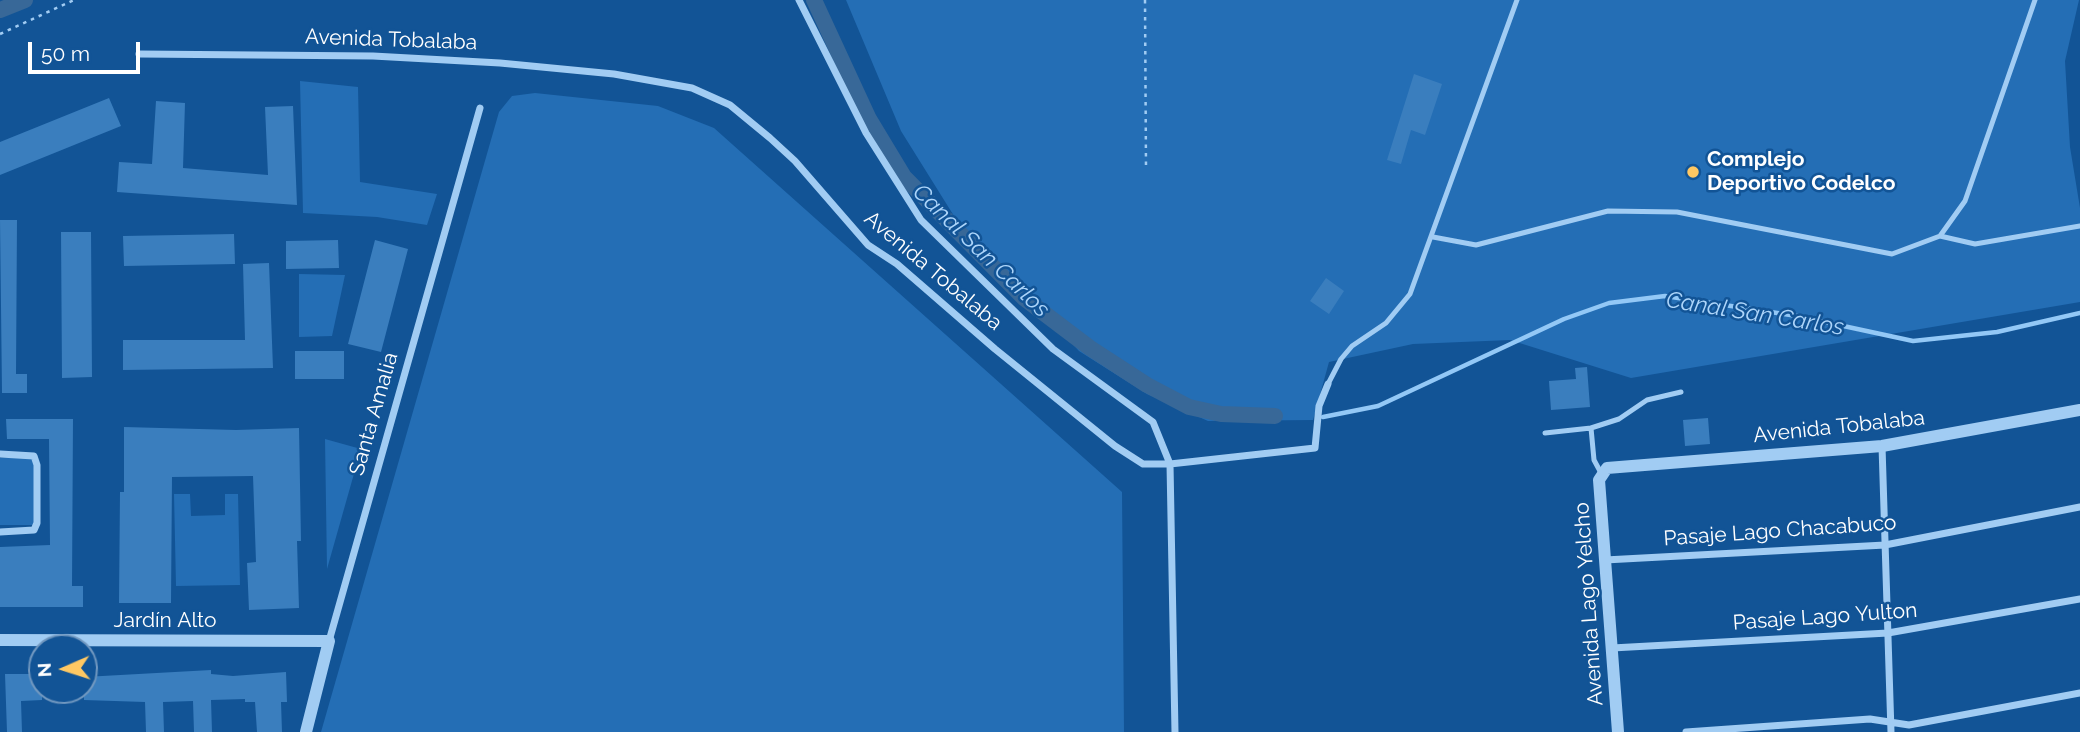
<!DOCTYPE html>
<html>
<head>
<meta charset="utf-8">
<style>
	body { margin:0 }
	#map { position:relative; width:2080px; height:732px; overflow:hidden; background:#125496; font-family:Raleway,sans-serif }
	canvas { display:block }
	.north { position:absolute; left:28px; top:634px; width:70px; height:70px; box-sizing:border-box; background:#125496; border:2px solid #7198c0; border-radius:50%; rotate:267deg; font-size:19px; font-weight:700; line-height:28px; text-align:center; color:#fff }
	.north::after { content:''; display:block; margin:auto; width:24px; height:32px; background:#ffc863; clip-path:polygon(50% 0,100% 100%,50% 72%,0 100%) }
	.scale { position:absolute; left:28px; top:42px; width:112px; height:32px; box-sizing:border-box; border:4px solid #fff; border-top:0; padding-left:9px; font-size:21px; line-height:24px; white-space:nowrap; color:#fff; -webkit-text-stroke:5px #125496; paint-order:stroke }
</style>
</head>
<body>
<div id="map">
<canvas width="2080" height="732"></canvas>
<div class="north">N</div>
<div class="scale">50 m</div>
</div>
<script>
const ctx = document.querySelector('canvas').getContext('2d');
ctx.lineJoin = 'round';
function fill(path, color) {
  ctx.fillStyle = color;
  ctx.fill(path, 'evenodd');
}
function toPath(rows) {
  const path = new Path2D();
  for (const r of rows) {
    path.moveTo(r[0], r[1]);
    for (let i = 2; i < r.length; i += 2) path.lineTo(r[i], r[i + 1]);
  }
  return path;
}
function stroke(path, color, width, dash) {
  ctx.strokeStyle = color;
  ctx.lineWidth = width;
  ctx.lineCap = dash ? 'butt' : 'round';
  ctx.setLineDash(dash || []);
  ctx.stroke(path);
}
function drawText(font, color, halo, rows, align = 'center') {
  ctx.font = font + ' Raleway,sans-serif';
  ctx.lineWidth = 5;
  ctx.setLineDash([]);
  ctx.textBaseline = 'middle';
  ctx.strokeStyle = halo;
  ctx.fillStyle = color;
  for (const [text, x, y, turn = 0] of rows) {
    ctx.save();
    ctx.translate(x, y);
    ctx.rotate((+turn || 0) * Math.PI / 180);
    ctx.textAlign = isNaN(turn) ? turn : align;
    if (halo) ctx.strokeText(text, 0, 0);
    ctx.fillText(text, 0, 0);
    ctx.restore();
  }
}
fill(toPath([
	[846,0,2079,0,2065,61,2070,147,2080,208,2080,302,1631,378,1510,340,1413,344,1329,362,1313,420,1208,421,1147,394,1079,351,954,216,901,131],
	[300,81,358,87,360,182,437,194,427,225,377,217,303,213],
	[535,93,658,106,714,128,1122,492,1124,732,321,732,499,112,512,96],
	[299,274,345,275,332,336,299,337],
	[325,439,361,449,327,569],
	[34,457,35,525,0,525,0,458],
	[174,494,190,494,191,516,225,515,225,494,238,494,240,585,176,586]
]), '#246eb5');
stroke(toPath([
	[1323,417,1378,406,1564,319,1609,303,1665,296,1797,316,1913,341,1997,332,2080,313]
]), '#93c8f6', 4.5);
stroke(toPath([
	[814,0,869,119,904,177,1024,298,1090,348,1147,385,1189,407,1221,414,1275,416],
	[0,10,25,0]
]), '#386898', 16);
fill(toPath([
	[1414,74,1442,84,1425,135,1411,130,1401,164,1387,160],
	[109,98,121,126,0,175,0,142],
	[156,101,185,103,183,168,268,175,265,107,293,106,297,205,117,192,119,162,152,164],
	[0,220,17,220,16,374,27,374,27,393,2,393],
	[61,232,91,232,92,377,62,378],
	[234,234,235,264,124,266,123,236],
	[338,240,339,268,286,269,286,241],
	[375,240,408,249,381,352,348,344],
	[269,263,273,368,123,370,123,340,245,340,243,264],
	[1326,278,1344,291,1329,314,1310,301],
	[295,351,344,351,344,379,295,379],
	[1587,367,1590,407,1551,410,1549,381,1576,379,1575,368],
	[1708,418,1710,444,1685,446,1683,420],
	[6,419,73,419,72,586,83,586,83,607,0,607,0,547,50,545,49,439,7,439],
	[124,427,236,430,299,428,301,541,297,541,299,608,249,610,247,563,256,562,253,476,172,477,171,603,119,603,120,492,124,492],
	[211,670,211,674,233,676,286,672,287,702,281,702,282,732,257,732,255,702,245,702,245,699,211,700,212,732,194,732,193,701,163,702,164,732,146,732,145,702,84,700,84,677],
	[5,674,42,674,42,700,21,701,22,732,7,732]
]), '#3a7ebe');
stroke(toPath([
	[1145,0,1146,168],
	[0,34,74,0]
]), '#a1ccf3', 2.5, [3.5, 5]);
stroke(toPath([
	[1940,236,1975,244,2080,226],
	[1433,237,1476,245,1608,211,1677,212,1892,254,1940,236,1965,201,2035,0],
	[1328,384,1341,359,1352,346,1386,323,1410,294,1517,0],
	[1591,428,1619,419,1647,400,1681,392],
	[1545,433,1591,428,1594,460,1601,473]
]), '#a1ccf3', 5);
stroke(toPath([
	[799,0,866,133,921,220,1053,349,1153,422,1170,464,1175,732],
	[139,54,373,56,500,63,614,74,692,88,730,105,770,138,795,161,868,245,897,264,995,349,1115,446,1143,464,1170,464,1315,448,1319,406,1328,384],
	[1882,446,1891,732],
	[0,454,34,456,37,465,37,523,34,530,0,532],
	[1605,560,1885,545,2080,507],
	[329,641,480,108],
	[1612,648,1888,633,2080,599],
	[1686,732,1870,719,1909,725,2080,693]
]), '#a1ccf3', 7);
stroke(toPath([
	[0,640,329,641,306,732],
	[1618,732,1599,480,1607,468,1882,446,2080,410]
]), '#a1ccf3', 12);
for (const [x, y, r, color] of [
	[1693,172,7,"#ffc863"]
]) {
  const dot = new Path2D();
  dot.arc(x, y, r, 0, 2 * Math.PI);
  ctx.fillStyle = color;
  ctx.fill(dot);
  stroke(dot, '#125496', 2.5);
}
drawText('21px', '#fff', '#125496', [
	["Avenida Tobalaba",391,40,2],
	["Avenida Tobalaba",933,271,40],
	["Santa Amalia",374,414,-74],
	["Avenida Tobalaba",1839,427,-6],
	["Pasaje Lago Chacabuco",1780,531,-4],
	["Avenida Lago Yelcho",1589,604,-94],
	["Pasaje Lago Yulton",1825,617,-4],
	["Jardín Alto",165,621]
]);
drawText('bold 21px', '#fff', '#125496', [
	["Complejo",1707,160],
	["Deportivo Codelco",1707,184]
], 'left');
drawText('italic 23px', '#add5fa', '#125496', [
	["Canal San Carlos",981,251,44],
	["Canal San Carlos",1755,314,9]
]);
</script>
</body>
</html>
